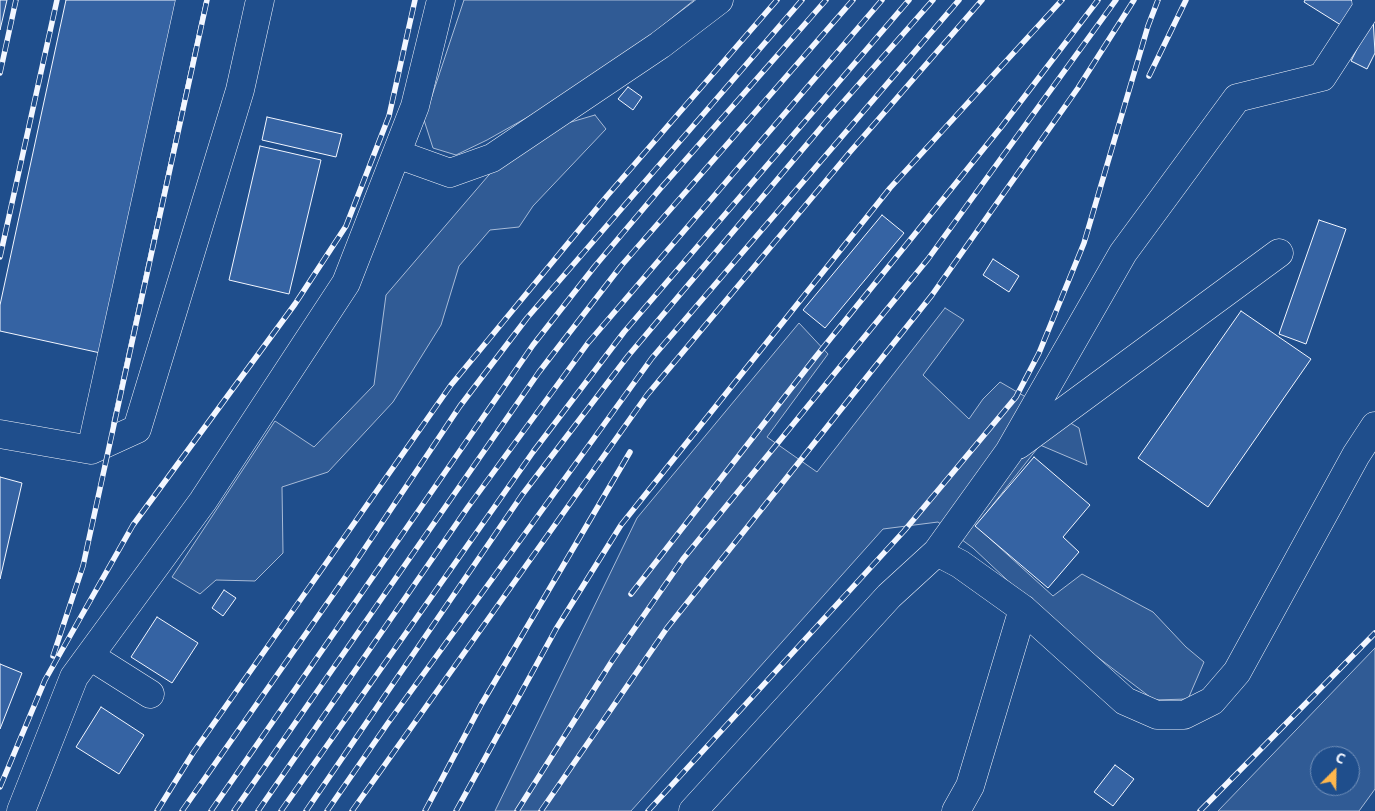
<!DOCTYPE html>
<html>
<head>
<meta charset="utf-8">
<style>
	body { margin:0 }
	#map { position:relative; width:1375px; height:811px; overflow:hidden; background:#1f4e8c; font-family:"Open Sans",sans-serif }
	canvas { display:block }
	.north { position:absolute; left:1310px; top:746px; width:50px; height:50px; box-sizing:border-box; background:#1f4e8c; border:1px solid #7391ba; border-radius:50%; rotate:23deg; font-size:14px; font-weight:700; line-height:20px; text-align:center; color:#f2f6ff }
	.north::after { content:''; display:block; margin:auto; width:18px; height:22px; background:#ffb74d; clip-path:polygon(50% 0,100% 100%,50% 72%,0 100%) }
</style>
</head>
<body>
<div id="map">
<canvas width="1375" height="811"></canvas>
<div class="north">С</div>
</div>
<script>
const ctx = document.querySelector('canvas').getContext('2d');
ctx.lineJoin = 'round';
function fill(path, color) {
  ctx.fillStyle = color;
  ctx.fill(path, 'evenodd');
}
function toPath(rows) {
  const path = new Path2D();
  for (const r of rows) {
    path.moveTo(r[0], r[1]);
    for (let i = 2; i < r.length; i += 2) path.lineTo(r[i], r[i + 1]);
  }
  return path;
}
function stroke(path, color, width, dash) {
  ctx.strokeStyle = color;
  ctx.lineWidth = width;
  ctx.lineCap = dash ? 'butt' : 'round';
  ctx.setLineDash(dash || []);
  ctx.stroke(path);
}
const green = toPath([
	[464,0,694,0,601,76,487,140,456,155,433,148,424,120,464,0],
	[595,115,606,129,533,206,519,227,490,230,459,266,441,325,393,402,328,472,282,487,283,553,255,581,216,580,200,594,172,577,275,421,314,447,374,385,386,295,494,169,554,127,595,115],
	[945,308,964,320,923,375,969,419,983,399,1000,382,1079,428,1087,465,1040,445,976,526,1053,596,1082,574,1153,612,1186,647,1204,662,1188,699,1154,700,1054,624,973,548,938,522,883,529,631,811,495,811,637,518,799,323,828,354,767,437,817,472,945,308],
	[1375,648,1375,789,1359,811,1218,811,1375,648],
	[1320,756,1350,756,1350,786,1320,786,1320,756]
]);
fill(green, '#305b95');
stroke(green, '#a8bbd7', 1);
const building = toPath([
	[0,0,7,0,0,30,0,0],
	[66,0,181,0,105,354,0,331,0,305,66,0],
	[1305,0,1351,0,1358,4,1344,27,1304,2,1305,0],
	[1373,17,1375,53,1367,69,1351,61,1373,17],
	[628,87,642,97,633,110,618,99,628,87],
	[267,117,342,134,336,157,262,140,267,117],
	[260,146,321,160,289,294,229,280,260,146],
	[882,215,904,233,825,328,803,310,882,215],
	[1319,220,1346,229,1306,344,1279,334,1319,220],
	[993,259,1019,276,1009,292,983,275,993,259],
	[1241,311,1311,359,1208,507,1138,458,1241,311],
	[1034,457,1090,505,1063,537,1079,552,1048,588,975,526,1034,457],
	[0,477,22,483,0,579,0,477],
	[224,590,236,598,223,616,212,608,224,590],
	[157,617,198,643,172,683,131,657,157,617],
	[0,664,22,673,0,729,0,664],
	[101,707,144,735,119,774,76,747,101,707],
	[1115,765,1134,779,1113,806,1094,792,1115,765]
]);
fill(building, '#3563a3');
stroke(building, '#f2f6ff', 1);
const minor = toPath([
	[397,154,450,173,492,158,660,45,719,0],
	[0,434,91,450,190,0],
	[1018,445,1279,253],
	[91,450,137,429,240,90,260,0],
	[937,552,1009,452,1123,253,1237,98,1322,77,1367,8,1366,0],
	[90,656,150,694],
	[21,811,74,677,203,501,346,283,415,106,441,0],
	[693,811,889,596,937,552,960,564,1023,609,1125,701,1157,715,1184,715,1212,701,1237,672,1356,455,1375,426],
	[956,811,970,786,1023,609]
]);
stroke(minor, '#f2f6ff', 29);
stroke(minor, '#1f4e8c', 28);
const rail = toPath([
	[0,73,16,0],
	[1149,76,1186,0],
	[0,257,57,0],
	[631,594,814,359,1002,126,1098,0],
	[53,656,83,566,207,0],
	[0,787,45,680,133,525,295,304,346,226,389,116,415,0],
	[157,811,193,753,451,385,607,196,777,0],
	[182,811,351,569,460,406,527,318,802,0],
	[211,811,533,345,595,266,660,189,826,0],
	[234,811,539,372,621,266,853,0],
	[258,811,468,507,588,343,882,0],
	[281,811,533,452,624,332,909,0],
	[306,811,522,495,628,356,830,117,933,0],
	[327,811,388,723,652,358,959,0],
	[352,811,647,395,850,152,982,0],
	[425,811,481,705,630,452],
	[456,811,556,629,621,525,890,188,1062,0],
	[517,811,612,661,683,559,928,259,1116,0],
	[541,811,667,628,932,295,1078,88,1134,0],
	[648,811,904,531,1016,397,1039,353,1084,243,1148,26,1158,0],
	[1200,811,1375,633]
]);
stroke(rail, '#f2f6ff', 5.5);
stroke(rail, '#1f4e8c', 4, [11]);
</script>
</body>
</html>
